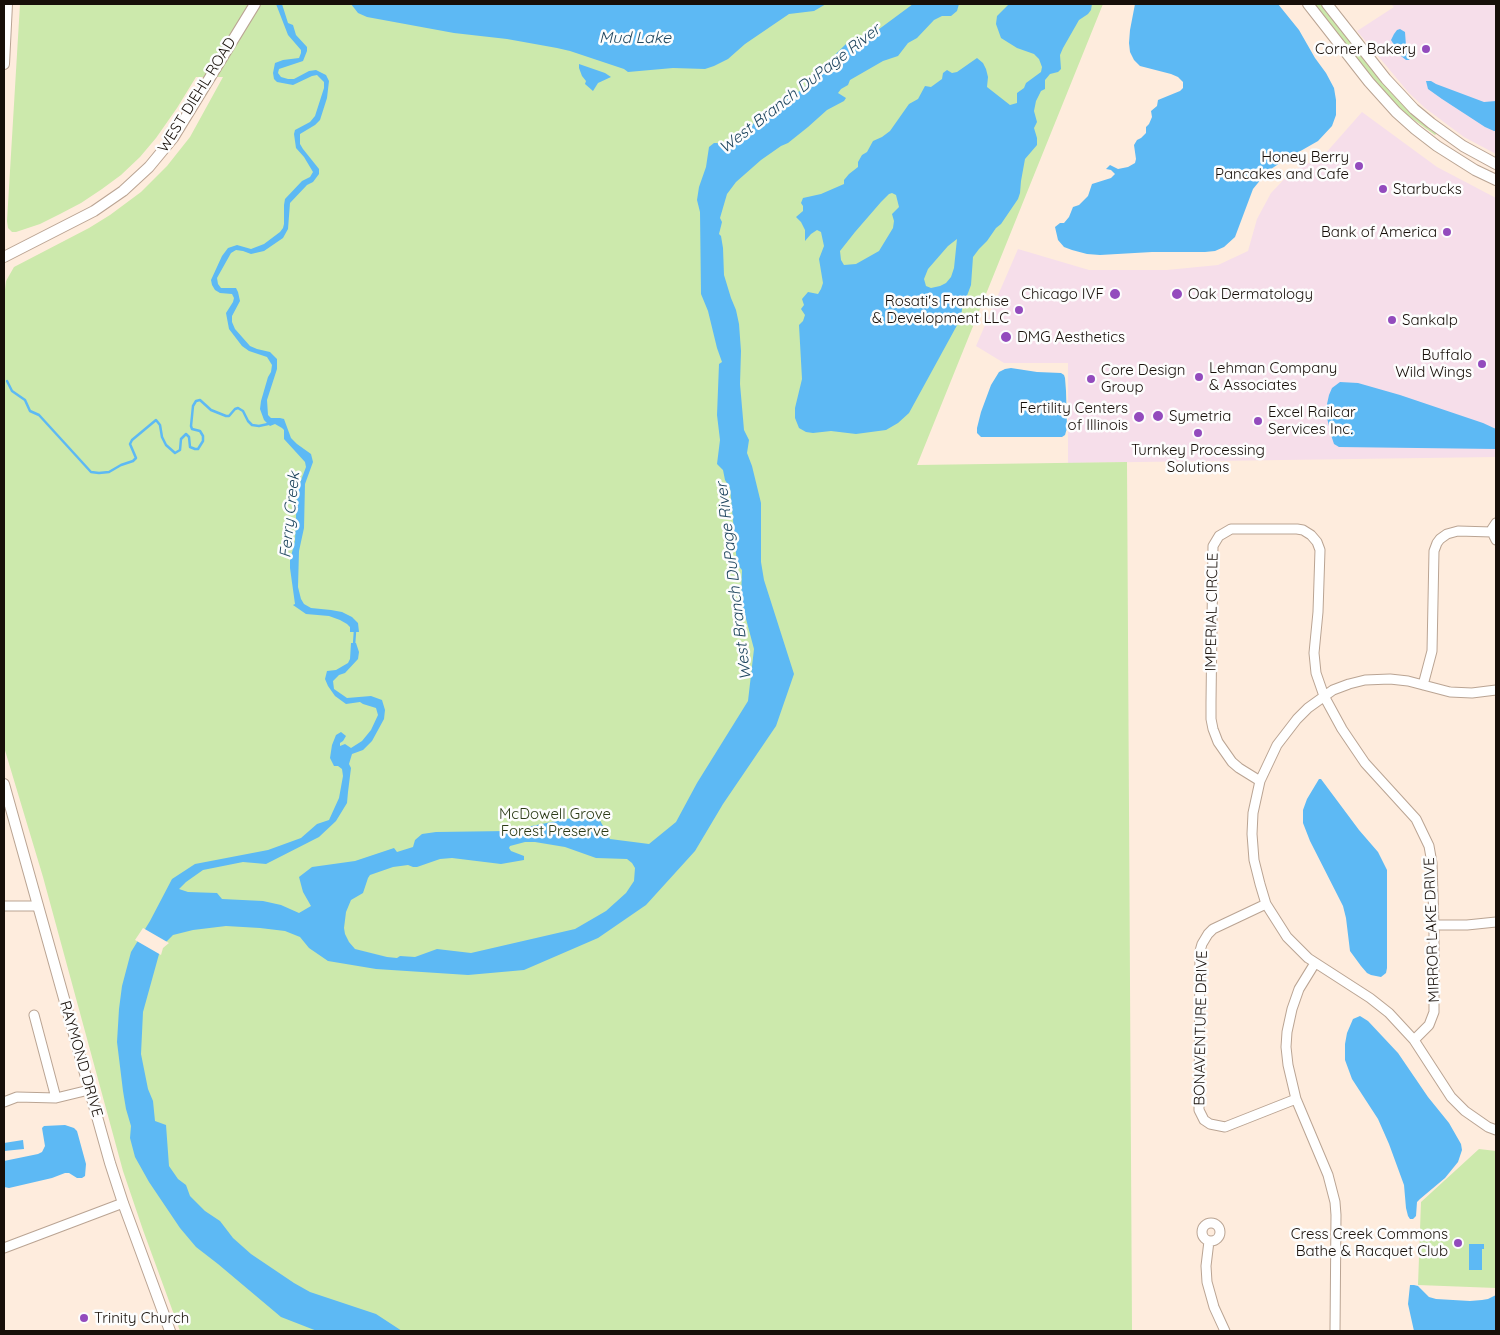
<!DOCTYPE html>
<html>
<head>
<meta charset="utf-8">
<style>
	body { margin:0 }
	#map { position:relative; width:1500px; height:1335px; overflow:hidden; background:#feecdd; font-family:Quicksand,sans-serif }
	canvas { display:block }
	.frame { position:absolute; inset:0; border:5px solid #170f09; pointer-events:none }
</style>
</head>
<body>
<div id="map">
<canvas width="1500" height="1335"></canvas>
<div class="frame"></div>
</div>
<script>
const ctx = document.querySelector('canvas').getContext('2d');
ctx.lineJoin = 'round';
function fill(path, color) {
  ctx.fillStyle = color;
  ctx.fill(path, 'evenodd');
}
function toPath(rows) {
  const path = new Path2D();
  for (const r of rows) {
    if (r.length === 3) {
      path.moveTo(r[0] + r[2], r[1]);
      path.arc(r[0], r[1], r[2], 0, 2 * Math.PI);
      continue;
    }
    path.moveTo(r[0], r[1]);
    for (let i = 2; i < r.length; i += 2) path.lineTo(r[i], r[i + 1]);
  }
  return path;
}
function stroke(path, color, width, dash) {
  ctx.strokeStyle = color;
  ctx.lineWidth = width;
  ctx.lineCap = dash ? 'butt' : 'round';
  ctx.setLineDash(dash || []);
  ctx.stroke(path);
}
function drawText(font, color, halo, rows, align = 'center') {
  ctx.font = font + ' Quicksand,sans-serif';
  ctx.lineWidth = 5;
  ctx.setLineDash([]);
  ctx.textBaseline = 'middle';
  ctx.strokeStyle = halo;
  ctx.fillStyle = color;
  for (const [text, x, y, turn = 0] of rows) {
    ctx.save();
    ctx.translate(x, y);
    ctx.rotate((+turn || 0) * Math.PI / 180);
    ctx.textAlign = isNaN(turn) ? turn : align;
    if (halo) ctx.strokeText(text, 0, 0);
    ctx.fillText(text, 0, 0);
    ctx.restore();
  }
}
fill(toPath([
	[1391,4,1496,4,1496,154,1464,137,1425,108,1409,93,1357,31,1394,7],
	[1362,112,1437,167,1496,198,1496,457,1068,463,1068,363,1004,363,976,346,1018,249,1089,270,1167,270,1218,265,1248,251,1257,219,1271,193,1291,172,1324,155]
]), '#f6deea');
fill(toPath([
	[20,4,1103,4,917,465,1127,462,1132,1331,180,1331,143,1230,123,1171,43,877,4,747,4,298,6,281,14,267,89,228,110,215,141,192,167,166,190,137,223,77,196,77,177,108,156,138,140,157,121,175,102,189,81,203,60,214,40,224,16,232,12,232,8,228,7,221],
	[1313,4,1321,4,1394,96,1418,118,1437,133,1435,135,1399,109,1390,101],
	[1479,1149,1496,1151,1496,1288,1418,1285,1421,1202]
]), '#cce9ac');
fill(toPath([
	[276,4,282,4,288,23,293,25,296,35,307,47,307,51,303,61,279,69,278,73,281,77,288,79,294,79,309,71,316,70,326,75,329,81,327,98,320,120,315,125,300,134,300,144,303,149,319,169,319,174,313,182,307,185,290,203,288,229,283,238,264,251,251,254,243,251,236,250,231,253,217,278,218,284,221,288,236,288,238,292,240,301,232,316,232,322,235,329,250,346,257,349,270,352,277,359,277,369,267,400,268,415,271,418,280,418,284,419,291,438,297,444,311,454,313,462,305,484,304,528,299,551,298,587,301,599,304,604,311,608,331,610,342,612,352,617,358,623,359,632,350,632,350,627,347,624,340,620,329,616,306,614,293,605,295,604,290,568,290,560,295,541,297,491,306,467,305,462,284,439,284,430,282,428,275,424,270,426,264,420,260,409,261,401,268,377,271,372,272,365,267,357,249,351,242,346,229,329,226,313,233,302,234,298,232,294,220,293,215,290,212,285,211,280,222,256,228,248,237,245,251,249,264,244,280,232,283,228,284,224,284,205,285,199,302,181,310,177,313,172,304,157,296,148,294,134,295,130,310,122,315,116,324,88,324,82,317,75,312,76,293,85,277,82,274,79,273,73,275,63,283,60,299,58,301,53,301,50,288,35],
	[351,4,826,4,814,11,789,14,745,44,728,59,714,66,705,69,673,68,628,72,624,69,570,51,557,48,507,39,454,33,367,17,358,13],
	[913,4,959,4,957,11,951,16,942,16,934,20,917,38,908,43,898,56,883,61,850,80,848,85,841,89,838,93,846,98,844,101,827,110,808,127,788,143,781,146,761,160,736,182,727,194,720,218,722,222,719,234,721,236,723,248,724,275,731,298,736,310,739,324,741,351,740,384,744,430,749,440,747,453,752,466,761,503,761,562,764,580,794,674,776,726,723,804,695,851,646,905,598,938,524,970,468,975,376,969,328,961,309,948,300,937,285,931,260,928,226,926,193,930,173,935,161,947,143,1012,141,1054,148,1089,153,1101,155,1121,166,1125,169,1166,178,1179,186,1185,190,1196,205,1211,220,1221,233,1238,251,1254,294,1283,310,1292,376,1314,402,1331,317,1331,281,1317,218,1264,196,1247,180,1228,149,1182,135,1157,130,1138,131,1126,126,1109,123,1091,117,1042,119,1009,122,986,131,952,150,921,172,879,195,864,268,850,301,838,317,824,329,820,339,798,343,776,342,769,338,766,334,766,330,758,332,745,336,735,341,732,346,736,343,741,340,743,340,746,345,744,351,748,362,741,371,730,378,715,376,708,363,704,360,702,346,704,335,696,328,686,325,679,327,671,336,670,348,663,350,659,351,643,356,643,359,652,358,659,345,673,339,675,333,681,334,689,347,698,371,696,382,700,385,710,384,719,372,741,363,750,352,754,349,764,351,768,348,792,347,803,336,821,319,837,266,864,243,862,203,870,186,882,179,889,188,892,217,893,222,899,263,901,281,905,299,913,311,906,303,892,299,877,312,867,355,861,394,848,397,852,413,847,415,840,422,834,436,832,507,831,596,813,610,839,649,844,676,822,697,783,748,701,754,649,741,600,742,570,737,564,730,488,725,480,723,470,717,464,720,440,717,415,719,364,722,362,717,348,708,311,701,294,700,212,697,200,699,187,706,167,709,147,714,143,731,143,768,111,803,89,819,70,846,44,863,41],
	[525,842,535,842,565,847,596,858,627,859,632,863,635,868,634,881,626,893,606,911,575,929,471,953,437,949,415,957,400,956,397,958,387,957,355,949,349,942,345,934,344,928,346,912,351,900,363,893,368,878,370,875,393,867,408,865,413,867,417,867,440,859,452,858,501,864,524,860,524,856,511,851,509,848,510,846],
	[1009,4,1092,4,1091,10,1088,14,1079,20,1063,48,1060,55,1061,69,1058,72,1050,74,1045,80,1045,89,1041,91,1036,101,1034,111,1037,122,1034,128,1037,138,1037,145,1025,159,1021,181,1020,193,1018,199,1001,224,996,228,987,241,979,249,973,257,971,285,962,309,961,318,909,413,898,423,886,430,856,434,831,431,813,433,806,432,799,428,795,418,795,408,802,379,799,325,803,321,805,315,801,309,804,305,802,299,808,292,818,294,821,289,823,283,819,259,824,246,821,232,817,230,811,234,805,241,805,230,801,222,796,217,803,211,803,206,801,203,803,198,821,194,844,184,844,180,849,174,858,167,858,162,862,155,867,152,873,141,882,137,890,131,909,104,918,99,925,86,931,87,942,79,943,73,947,70,952,73,957,72,977,58,983,63,986,69,988,77,987,87,1010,105,1017,103,1017,93,1024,88,1026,83,1041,72,1042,67,1039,59,1034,54,1017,48,1001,38,996,24,997,16],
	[892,193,896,195,899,207,892,214,894,221,893,228,879,251,856,264,844,265,841,260,840,251,855,232,881,202,889,194],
	[957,239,954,268,951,277,946,283,940,286,931,288,926,286,924,279,928,269,948,246],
	[1135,4,1278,4,1299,30,1315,58,1326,73,1334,88,1336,100,1336,115,1332,126,1318,141,1283,161,1271,169,1262,178,1253,189,1235,237,1224,247,1215,251,1205,252,1152,252,1100,255,1087,254,1072,250,1064,247,1058,240,1055,227,1060,223,1064,223,1069,217,1073,207,1079,205,1088,196,1092,184,1111,178,1115,174,1111,170,1106,169,1110,165,1118,169,1128,167,1135,163,1136,159,1134,145,1137,140,1141,138,1146,133,1146,127,1149,124,1152,117,1151,111,1157,106,1158,100,1180,91,1183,88,1183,82,1178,77,1171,74,1140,66,1134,60,1130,52,1129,43,1130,30],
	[1400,29,1405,32,1406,46,1410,59,1409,60,1406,60,1401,56,1391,40,1394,34,1397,30],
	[579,64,605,73,611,77,598,83,593,91,585,84,586,81,582,76,579,68],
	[1426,81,1431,81,1436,84,1484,102,1496,101,1496,131,1494,131,1485,127,1442,99,1428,89],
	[1011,368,1037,372,1061,373,1064,375,1065,378,1066,391,1067,428,1065,435,1062,437,981,437,977,433,977,428,981,412,991,385,999,372,1005,369],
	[1340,382,1358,383,1400,395,1483,423,1496,429,1496,449,1339,447,1334,444,1332,438,1327,418,1327,404,1329,395,1332,388],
	[1319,779,1321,779,1359,830,1378,852,1387,870,1387,968,1386,973,1381,977,1371,975,1367,973,1361,966,1350,951,1346,918,1343,906,1310,841,1303,823,1303,810,1307,799],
	[1360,1016,1368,1021,1398,1053,1428,1097,1449,1123,1461,1144,1462,1150,1458,1162,1445,1178,1420,1199,1417,1202,1416,1216,1413,1219,1410,1219,1408,1216,1406,1208,1404,1185,1389,1144,1378,1119,1352,1079,1345,1060,1345,1044,1347,1033,1353,1019],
	[65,1125,74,1128,77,1131,86,1164,85,1176,82,1178,77,1178,69,1173,65,1173,52,1178,9,1188,4,1187,4,1161,38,1154,42,1152,45,1146,42,1128,44,1126],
	[23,1140,24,1149,4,1151,4,1143],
	[1469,1244,1484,1244,1484,1249,1482,1249,1482,1270,1469,1270],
	[1410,1285,1414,1285,1418,1286,1429,1297,1436,1299,1470,1301,1482,1300,1488,1299,1496,1295,1496,1331,1414,1331,1408,1304]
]), '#5db9f4');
fill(toPath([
	[143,928,169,943,163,948,161,955,135,940]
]), '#feecdd');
stroke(toPath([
	[7,381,12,391,25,400,30,411,39,415,91,472,99,473,109,472,121,465,133,461,136,458,130,444,132,440,156,420,160,425,162,437,166,445,175,453,180,450,181,439,186,434,189,437,190,447,195,449,198,449,203,441,203,436,200,431,192,429,191,426,193,406,196,401,200,400,211,410,226,416,229,416,235,409,238,408,243,411,248,421,252,425,259,426,268,424,270,422],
	[354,645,355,631]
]), '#5db9f4', 2.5);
const minor = toPath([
	[1496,523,1492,529,1492,532,1496,540],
	[1423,685,1432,651,1434,551,1437,543,1440,539,1447,534,1458,531,1492,532],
	[1496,690,1472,693,1450,692,1408,681,1390,679,1365,680,1349,684,1333,690,1308,708,1297,719,1277,745,1260,781,1253,813,1252,834,1254,860,1260,884,1266,904,1287,937,1308,958,1370,998,1389,1013,1414,1040,1451,1097,1465,1111,1488,1127,1496,1130],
	[1260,781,1239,768,1232,762,1218,742,1213,729,1211,719,1211,702,1213,546,1219,536,1231,529,1297,529,1303,530,1311,535,1317,542,1320,550,1318,612,1314,653,1316,673,1324,696,1342,729,1365,763,1416,819,1429,846,1432,863,1434,925,1434,1012,1429,1025,1414,1040],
	[1266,904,1213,929,1208,934,1202,944,1200,951,1199,1110,1204,1120,1210,1124,1225,1127,1296,1099],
	[4,906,38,906],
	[1434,925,1467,925,1496,922],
	[1315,963,1299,989,1292,1009,1287,1032,1286,1047,1288,1065,1296,1099,1328,1175,1335,1202,1336,1215,1335,1331],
	[34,1015,56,1098],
	[4,1102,17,1097,56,1098,89,1090],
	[1211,1232,9],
	[1209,1241,1206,1266,1207,1282,1214,1307,1225,1331],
	[4,1248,123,1203]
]);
const tertiary = toPath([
	[1308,4,1369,82,1396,112,1415,129,1437,146,1475,170,1496,180],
	[1327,4,1386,79,1414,109,1431,123,1463,146,1496,164],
	[4,64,7,4],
	[4,257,94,211,123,191,149,167,173,138,255,4],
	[4,784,110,1163,123,1203,170,1331]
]);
stroke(minor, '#baa493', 11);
stroke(tertiary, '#baa493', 12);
stroke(minor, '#fff', 9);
stroke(tertiary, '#fff', 10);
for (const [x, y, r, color] of [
	[1426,49,5,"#934bbd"],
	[1359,166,5,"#934bbd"],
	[1383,189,5,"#934bbd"],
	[1447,232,5,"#934bbd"],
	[1115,294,6,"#934bbd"],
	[1177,294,6,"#934bbd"],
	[1019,310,5,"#934bbd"],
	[1392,320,5,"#934bbd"],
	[1006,337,6,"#934bbd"],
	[1482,364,5,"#934bbd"],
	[1199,377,5,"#934bbd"],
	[1091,379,5,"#934bbd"],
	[1158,416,6,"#934bbd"],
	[1139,417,6,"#934bbd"],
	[1258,421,5,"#934bbd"],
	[1198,433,5,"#934bbd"],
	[1458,1243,5,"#934bbd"],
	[84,1318,5,"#934bbd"]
]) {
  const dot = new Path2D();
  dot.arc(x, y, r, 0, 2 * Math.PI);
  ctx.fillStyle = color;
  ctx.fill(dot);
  stroke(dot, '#fdfdfd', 2);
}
drawText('15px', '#170f09', '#fdfdfd', [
	["Corner Bakery",1416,49,"right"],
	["Honey Berry",1349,157,"right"],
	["Pancakes and Cafe",1349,174,"right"],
	["Starbucks",1393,189],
	["Bank of America",1437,232,"right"],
	["Chicago IVF",1104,294,"right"],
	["Oak Dermatology",1188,294],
	["Rosati's Franchise",1009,301,"right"],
	["& Development LLC",1009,318,"right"],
	["Sankalp",1402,320],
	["DMG Aesthetics",1017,337],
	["Buffalo",1472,355,"right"],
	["Wild Wings",1472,372,"right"],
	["Lehman Company",1209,368],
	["& Associates",1209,385],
	["Core Design",1101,370],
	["Group",1101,387],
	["Fertility Centers",1128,408,"right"],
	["of Illinois",1128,425,"right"],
	["Excel Railcar",1268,412],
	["Services Inc.",1268,429],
	["Symetria",1169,416],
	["Turnkey Processing",1198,450,"center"],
	["Solutions",1198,467,"center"],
	["Cress Creek Commons",1448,1234,"right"],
	["Bathe & Racquet Club",1448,1251,"right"],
	["Trinity Church",94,1318]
], 'left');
drawText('15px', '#170f09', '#fdfdfd', [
	["WEST DIEHL ROAD",197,95,-58],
	["IMPERIAL CIRCLE",1212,612,-89],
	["MIRROR LAKE DRIVE",1432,930,-92],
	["BONAVENTURE DRIVE",1201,1028,-89],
	["RAYMOND DRIVE",81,1059,74]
]);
drawText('15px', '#2b3a16', '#fdfdfd', [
	["McDowell Grove",555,814],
	["Forest Preserve",555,831]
]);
drawText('italic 16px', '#1f465f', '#fdfdfd', [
	["Mud Lake",635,38],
	["West Branch DuPage River",800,89,-38],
	["Ferry Creek",290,515,-84],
	["West Branch DuPage River",734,581,-97]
]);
</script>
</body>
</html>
